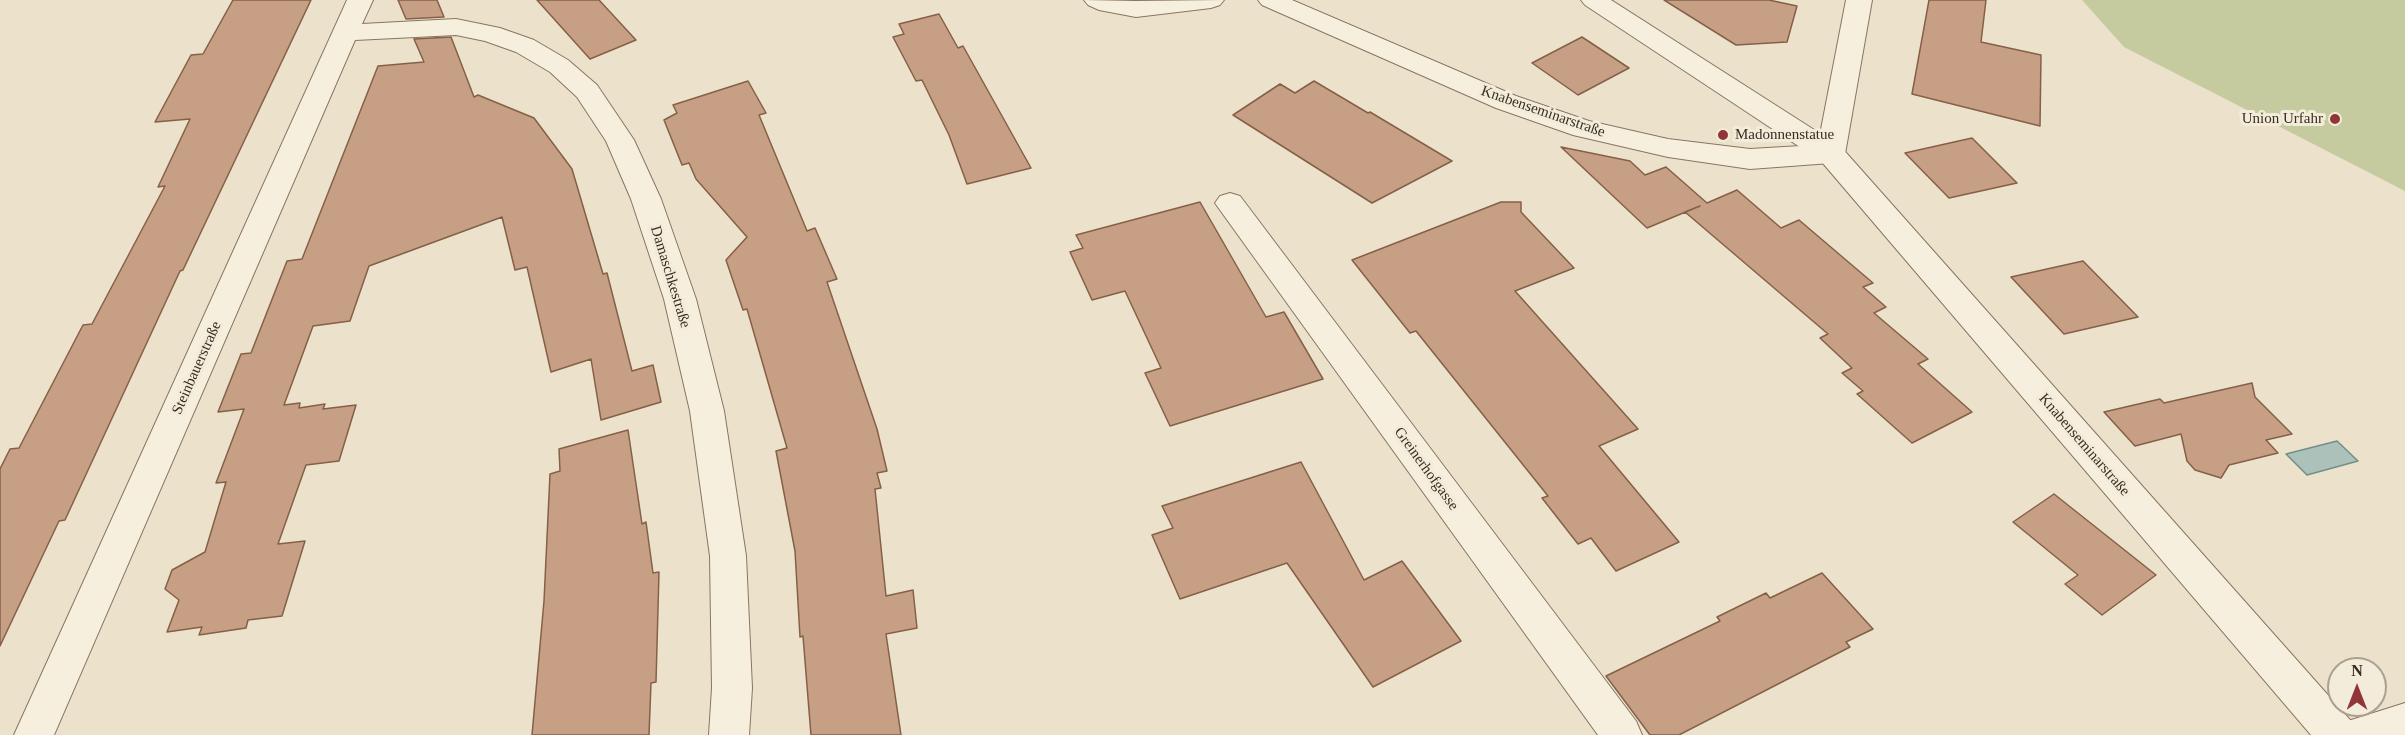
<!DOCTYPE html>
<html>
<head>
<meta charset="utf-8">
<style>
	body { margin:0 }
	#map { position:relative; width:2405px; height:735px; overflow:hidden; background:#ece2cb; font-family:"Times New Roman",serif }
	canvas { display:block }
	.north { position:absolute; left:2327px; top:657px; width:60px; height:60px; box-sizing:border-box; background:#f4ecda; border:2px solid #a9a090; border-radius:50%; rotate:0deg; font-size:16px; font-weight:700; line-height:24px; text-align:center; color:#392d22 }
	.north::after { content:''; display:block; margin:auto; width:21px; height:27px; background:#923536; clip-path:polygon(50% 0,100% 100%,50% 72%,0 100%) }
</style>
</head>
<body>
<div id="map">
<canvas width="2405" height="735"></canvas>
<div class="north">N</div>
</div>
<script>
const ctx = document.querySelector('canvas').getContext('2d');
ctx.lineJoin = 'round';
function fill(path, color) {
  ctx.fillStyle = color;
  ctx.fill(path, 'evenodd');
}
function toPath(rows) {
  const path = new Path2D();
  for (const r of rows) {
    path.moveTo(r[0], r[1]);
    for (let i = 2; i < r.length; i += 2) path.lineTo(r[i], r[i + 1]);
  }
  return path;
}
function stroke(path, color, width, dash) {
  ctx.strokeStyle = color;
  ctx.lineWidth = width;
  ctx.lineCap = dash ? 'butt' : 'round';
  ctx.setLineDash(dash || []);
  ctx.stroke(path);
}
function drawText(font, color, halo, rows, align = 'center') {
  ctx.font = font + ' "Times New Roman",serif';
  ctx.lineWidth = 6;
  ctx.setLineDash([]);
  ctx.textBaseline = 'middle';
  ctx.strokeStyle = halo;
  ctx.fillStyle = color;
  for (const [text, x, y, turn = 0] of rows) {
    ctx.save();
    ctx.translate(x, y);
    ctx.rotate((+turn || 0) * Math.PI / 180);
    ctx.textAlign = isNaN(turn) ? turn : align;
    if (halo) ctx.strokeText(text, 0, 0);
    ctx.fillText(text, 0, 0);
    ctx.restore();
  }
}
fill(toPath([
	[2082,0,2405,0,2405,191,2124,47]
]), '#c5ca9f');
const water = toPath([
	[2337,441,2358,461,2307,475,2286,454,2337,441]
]);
fill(water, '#abc1ba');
stroke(water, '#728f88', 1.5);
const building = toPath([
	[233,0,311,0,183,270,180,271,65,520,59,521,0,646,0,469,10,449,19,448,83,325,92,324,165,186,158,187,190,119,155,122,191,55,203,54,233,0],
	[398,0,437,0,444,17,406,19,398,0],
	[537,0,599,0,636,40,590,59,537,0],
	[1664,0,1769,0,1797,6,1787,42,1736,45,1664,0],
	[1929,0,1986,0,1981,42,2041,55,2040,126,1912,94,1929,0],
	[939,14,958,48,963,46,1031,168,967,184,949,135,922,80,916,81,893,37,904,34,899,24,939,14],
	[451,37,474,97,478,95,534,118,572,169,603,274,607,273,632,371,653,365,661,402,601,420,591,359,551,372,527,267,515,270,502,217,369,266,350,321,313,326,284,405,300,403,299,408,325,404,323,409,356,405,339,461,306,465,278,544,305,541,282,616,248,620,246,628,199,635,202,627,167,632,179,600,165,589,172,570,205,552,226,482,216,483,244,409,218,412,241,354,251,353,287,261,302,259,378,66,424,62,414,39,451,37],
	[1582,37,1629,68,1578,95,1532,63,1582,37],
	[748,81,766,113,759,115,807,231,815,228,837,279,827,282,877,429,887,471,877,473,881,488,875,489,886,596,913,590,917,628,886,634,901,735,811,735,803,636,800,637,795,551,776,451,787,448,747,309,743,310,726,260,747,237,696,179,689,163,682,165,664,120,677,113,673,105,748,81],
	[1314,81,1368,113,1370,112,1452,161,1372,203,1233,115,1280,84,1295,93,1314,81],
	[1972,138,2017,183,1949,198,1905,153,1972,138],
	[1561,147,1630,161,1645,175,1666,167,1707,203,1737,190,1781,228,1799,220,1873,283,1863,287,1886,307,1874,313,1928,359,1918,364,1972,412,1912,443,1857,394,1863,391,1842,373,1852,368,1820,338,1828,334,1685,212,1700,206,1647,228,1561,147],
	[1200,202,1266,317,1284,312,1323,379,1170,426,1145,373,1161,368,1125,291,1092,300,1070,252,1083,248,1076,235,1200,202],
	[1501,202,1521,202,1521,212,1574,268,1515,291,1638,429,1599,446,1679,542,1616,571,1591,538,1578,544,1542,498,1548,496,1416,331,1410,333,1352,260,1501,202],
	[2083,261,2138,317,2064,334,2011,277,2083,261],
	[2252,383,2255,397,2292,434,2266,440,2278,453,2229,465,2221,478,2195,470,2187,461,2181,434,2135,446,2104,412,2160,399,2164,403,2252,383],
	[628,430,642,524,646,522,653,573,659,572,656,682,651,683,649,735,532,735,544,601,550,474,560,471,559,449,628,430],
	[1301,462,1364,580,1402,561,1461,641,1373,687,1287,563,1180,599,1152,535,1173,528,1162,506,1301,462],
	[2054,494,2156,575,2102,615,2065,584,2078,575,2013,522,2054,494],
	[1822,573,1873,629,1846,642,1850,647,1679,735,1650,735,1606,676,1720,621,1717,617,1766,593,1770,598,1822,573]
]);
fill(building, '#c79f84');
stroke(building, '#856048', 1.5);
const minor = toPath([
	[347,0,373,0,362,24,456,19,500,28,534,40,568,60,597,85,634,140,661,199,696,299,724,411,746,556,752,688,749,735,709,735,712,688,710,556,690,411,664,299,631,199,606,141,577,97,550,72,516,52,485,41,456,35,355,40,54,735,14,735,347,0],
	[1084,0,1136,1,1224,0,1220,5,1211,8,1136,17,1099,10,1088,5,1084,0],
	[1258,0,1292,0,1516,96,1589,121,1668,139,1750,149,1818,145,1846,0,1872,0,1845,154,1841,161,1831,163,1750,169,1668,157,1573,135,1496,108,1262,5,1258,0],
	[1230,193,1240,196,1636,721,1642,735,1598,735,1220,210,1215,203,1220,196,1230,193],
	[2405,703,2405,735,2342,735,2348,721,2405,703]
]);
const tertiary = toPath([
	[1581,0,1611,0,1841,147,2351,721,2357,735,2311,735,1821,161,1585,5,1581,0]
]);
stroke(minor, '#887560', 2);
stroke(tertiary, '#887560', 2);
fill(minor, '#f7efde');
fill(tertiary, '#f7efde');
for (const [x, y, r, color] of [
	[2335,119,6,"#923536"],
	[1723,135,6,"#923536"]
]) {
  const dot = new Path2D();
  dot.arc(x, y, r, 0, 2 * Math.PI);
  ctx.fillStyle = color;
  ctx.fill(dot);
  stroke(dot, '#f4ecda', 2);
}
drawText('15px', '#392d22', '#f4ecda', [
	["Knabenseminarstraße",1543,112,19],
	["Damaschkestraße",670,277,73],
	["Steinbauerstraße",197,368,-66],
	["Knabenseminarstraße",2084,445,49],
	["Greinerhofgasse",1426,469,54]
]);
drawText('15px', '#392d22', '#f4ecda', [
	["Union Urfahr",2323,119],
	["Madonnenstatue",1735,135,"left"]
], 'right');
</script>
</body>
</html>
